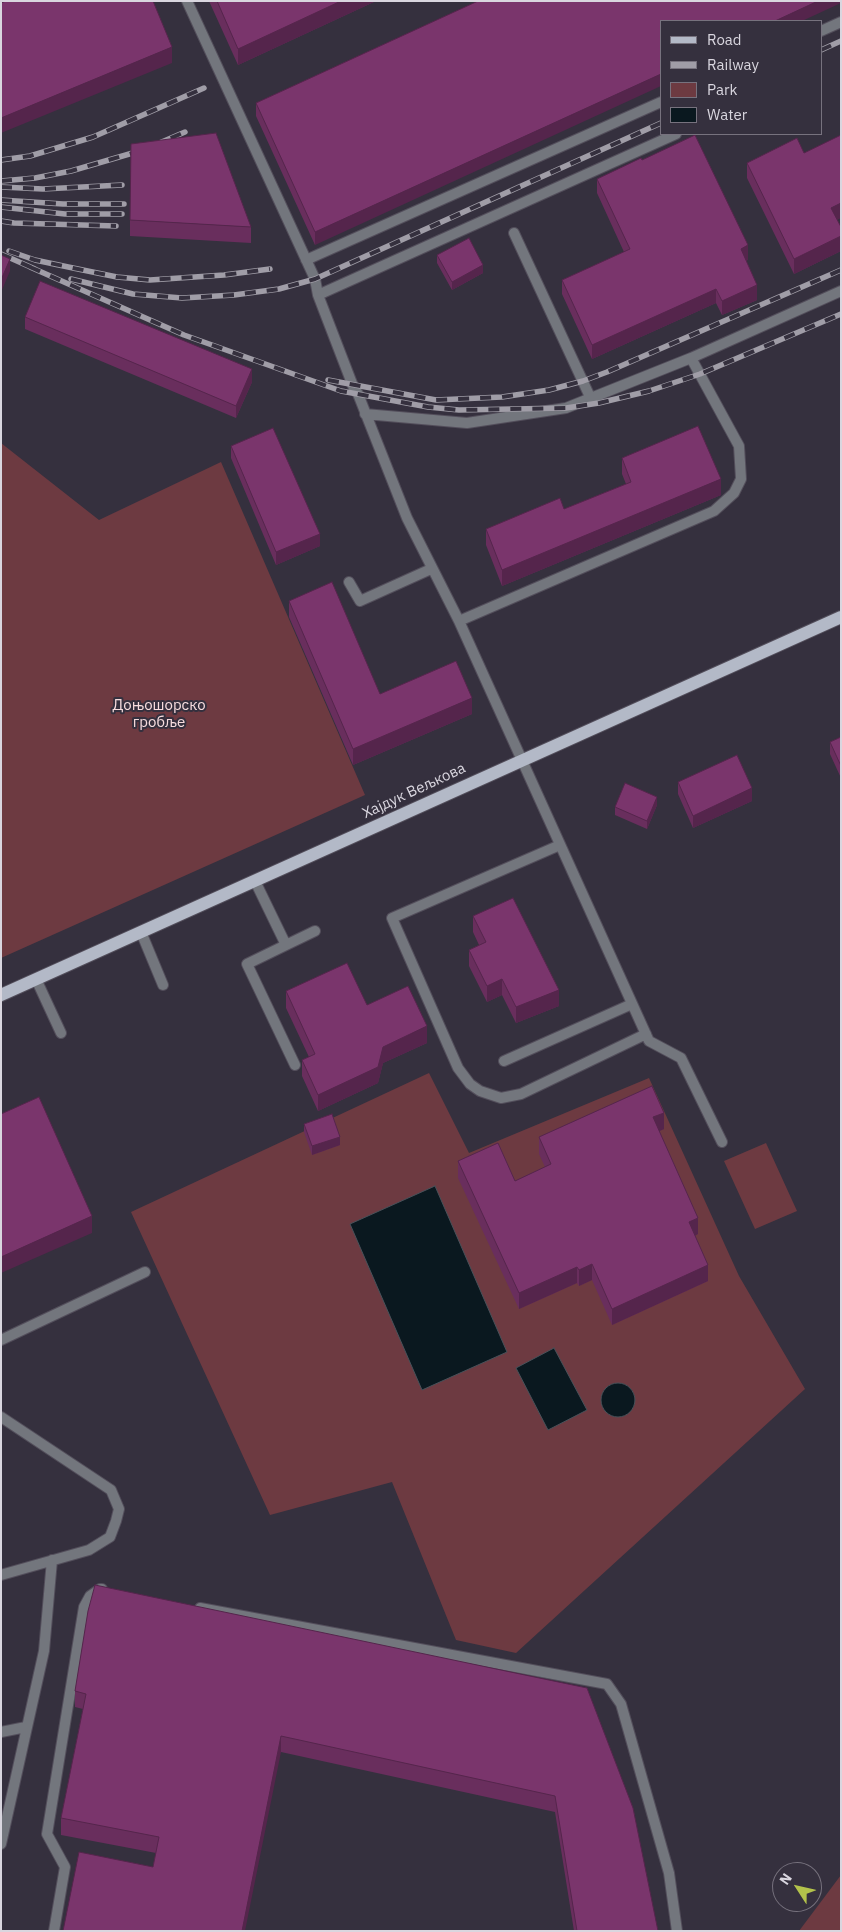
<!DOCTYPE html>
<html>
<head>
<meta charset="utf-8">
<style>
	body { margin:0 }
	#map { position:relative; width:842px; height:1932px; overflow:hidden; background:#35303e; font-family:"IBM Plex Sans",sans-serif }
	canvas { display:block }
	.frame { position:absolute; inset:0; border:2px solid #d9d6df; pointer-events:none }
	.legend { position:absolute; left:660px; top:20px; width:162px; height:115px; box-sizing:border-box; background:#35303e; border:1px solid #77727e; margin:0; padding:6px 9px; list-style:none; font-size:15px; color:#d9d6df }
	.legend li { display:flex; align-items:center; gap:10px; height:25px }
	.legend b { width:25px; border:1px solid #77727e }
	.north { position:absolute; left:772px; top:1862px; width:50px; height:50px; box-sizing:border-box; background:#35303e; border:1px solid #77727e; border-radius:50%; rotate:305deg; font-size:14px; font-weight:700; line-height:20px; text-align:center; color:#d9d6df }
	.north::after { content:''; display:block; margin:auto; width:18px; height:22px; background:#b3c24b; clip-path:polygon(50% 0,100% 100%,50% 72%,0 100%) }
</style>
</head>
<body>
<div id="map">
<canvas width="842" height="1932"></canvas>
<div class="frame"></div>
<ul class="legend">
<li><b style="height:6px;background:#b3b9c7"></b>Road</li>
<li><b style="height:6px;background:#a09da7"></b>Railway</li>
<li><b style="height:14px;background:#6d3a41"></b>Park</li>
<li><b style="height:14px;background:#0a181f"></b>Water</li>
</ul>
<div class="north">N</div>
</div>
<script>
const ctx = document.querySelector('canvas').getContext('2d');
ctx.lineJoin = 'round';
function fill(path, color) {
  ctx.fillStyle = color;
  ctx.fill(path, 'evenodd');
}
function toPath(rows) {
  const path = new Path2D();
  for (const r of rows) {
    if (r.length === 3) {
      path.moveTo(r[0] + r[2], r[1]);
      path.arc(r[0], r[1], r[2], 0, 2 * Math.PI);
      continue;
    }
    path.moveTo(r[0], r[1]);
    for (let i = 2; i < r.length; i += 2) path.lineTo(r[i], r[i + 1]);
  }
  return path;
}
function stroke(path, color, width, dash) {
  ctx.strokeStyle = color;
  ctx.lineWidth = width;
  ctx.lineCap = dash ? 'butt' : 'round';
  ctx.setLineDash(dash || []);
  ctx.stroke(path);
}
function drawText(font, color, halo, rows, align = 'center') {
  ctx.font = font + ' "IBM Plex Sans",sans-serif';
  ctx.lineWidth = 4;
  ctx.setLineDash([]);
  ctx.textBaseline = 'middle';
  ctx.strokeStyle = halo;
  ctx.fillStyle = color;
  for (const [text, x, y, turn = 0] of rows) {
    ctx.save();
    ctx.translate(x, y);
    ctx.rotate((+turn || 0) * Math.PI / 180);
    ctx.textAlign = isNaN(turn) ? turn : align;
    if (halo) ctx.strokeText(text, 0, 0);
    ctx.fillText(text, 0, 0);
    ctx.restore();
  }
}
fill(toPath([
	[1,443,99,520,221,462,365,795,1,958],
	[429,1073,469,1153,649,1078,739,1276,805,1389,516,1653,456,1640,392,1482,270,1515,131,1212],
	[766,1143,797,1211,755,1229,724,1161],
	[841,1875,841,1931,799,1931]
]), '#6d3a41');
const water = toPath([
	[435,1186,507,1352,422,1390,350,1224,435,1186],
	[554,1348,587,1410,548,1430,516,1368,554,1348],
	[618,1400,17]
]);
fill(water, '#0a181f');
stroke(water, '#485159', 1);
const service = toPath([
	[187,1,315,279,318,295,353,386,358,394,407,518,459,621,649,1041,681,1058,722,1142],
	[821,31,841,22],
	[514,233,591,399],
	[306,260,661,102],
	[318,295,676,134],
	[365,414,467,423,566,408,691,358,841,291],
	[349,582,360,601,431,569],
	[459,621,714,511,734,493,741,479,739,446,691,358],
	[560,845,392,918,458,1068,470,1084,480,1091,501,1098,521,1094,646,1034],
	[255,881,286,945,247,964,295,1065],
	[141,932,163,985],
	[286,945,315,931],
	[36,979,61,1033],
	[504,1061,632,1004],
	[1,1340,145,1272],
	[1,1417,111,1490,119,1509,116,1521,110,1537,89,1550,1,1575],
	[200,1608,607,1684,621,1704,669,1873,677,1931],
	[1,1732,26,1727],
	[1,1844,44,1651,52,1560],
	[54,1931,65,1867,47,1834,84,1607,90,1596,100,1589,102,1589]
]);
const primary = toPath([
	[1,995,841,617]
]);
stroke(service, '#534e5b', 12);
stroke(primary, '#534e5b', 14);
stroke(service, '#73767d', 10);
stroke(primary, '#b3b9c7', 12);
const rail = toPath([
	[821,50,841,41],
	[1,160,30,156,93,137,204,88],
	[1,181,35,178,71,171,143,150,185,132],
	[1,187,43,189,122,185],
	[1,200,63,204,124,204],
	[1,207,65,214,122,214],
	[1,221,14,223,116,226],
	[9,251,35,260,73,268,117,277,150,280,224,275,270,269],
	[1,254,35,269],
	[30,267,184,335,341,391,428,407,459,410,566,408,599,403,649,391,700,374,841,314],
	[71,279,133,294,182,298,234,295,279,289,315,279,661,123],
	[328,380,436,400,502,397,549,390,583,381,607,372,841,270]
]);
stroke(rail, '#a09da7', 5.5);
stroke(rail, '#35303e', 4, [11]);
fill(toPath([
	[209,1,376,1,238,65],
	[478,1,315,245,256,116,256,103],
	[642,160,748,260,746,260,757,300,722,315,716,303,592,359,562,294,562,280,624,252,597,193,597,179],
	[747,163,837,220,841,227,841,251,794,274,747,178],
	[130,220,251,227,251,243,130,236],
	[437,255,483,273,452,290,437,263],
	[25,317,252,382,236,418,25,329],
	[231,446,320,546,276,565,231,458],
	[622,458,721,495,502,586,486,545,486,529,564,509,626,484,622,474],
	[289,601,380,694,472,714,353,765,289,617],
	[841,737,841,778,830,754,830,742],
	[678,782,752,801,693,828,678,794],
	[657,805,647,829,615,815,615,807],
	[473,916,559,1006,516,1023,502,995,487,1002,469,966,469,950,479,945,473,932],
	[286,991,367,1005,427,1043,383,1063,378,1083,318,1111,302,1076,302,1060,309,1057,286,1008],
	[304,1124,340,1145,312,1155,304,1132],
	[664,1129,659,1131,698,1234,695,1236,708,1281,612,1325,592,1280,579,1286,577,1283,519,1309,458,1178,458,1161,515,1181,545,1167,539,1154,539,1137],
	[587,1688,658,1931,574,1931,555,1812,281,1752,153,1867,156,1853,61,1835,61,1818,83,1709,75,1707,75,1691]
]), '#692e5d');
fill(toPath([
	[341,1,376,1,238,65,238,49],
	[818,1,841,1,841,3,802,21,775,21],
	[172,47,172,63,1,133,1,118],
	[661,74,661,86,315,245,315,232],
	[841,203,841,218,831,223,831,208],
	[841,236,841,251,794,274,794,259],
	[748,245,748,260,741,263,741,249],
	[10,259,10,271,1,292,1,280],
	[483,265,483,273,452,290,452,282],
	[757,285,757,300,722,315,722,301],
	[716,289,716,303,592,359,592,345],
	[252,369,252,382,236,418,236,406],
	[721,479,721,495,502,586,502,570],
	[320,534,320,546,276,565,276,552],
	[472,698,472,714,353,765,353,749],
	[752,788,752,801,693,828,693,816],
	[657,797,657,805,647,829,647,821],
	[502,979,502,995,487,1002,487,986],
	[559,990,559,1006,516,1023,516,1007],
	[427,1026,427,1043,383,1063,378,1083,318,1111,318,1095,383,1047],
	[664,1113,664,1129,653,1134,653,1117],
	[340,1137,340,1145,312,1155,312,1146],
	[92,1216,92,1233,1,1273,1,1257],
	[698,1218,698,1234,689,1239,689,1222],
	[592,1264,592,1280,579,1286,579,1270],
	[708,1265,708,1281,612,1325,612,1309],
	[577,1267,577,1283,519,1309,519,1293],
	[281,1736,281,1752,245,1931,242,1931]
]), '#55254c');
const building = toPath([
	[6,1,153,1,172,47,1,118,1,3,6,1],
	[217,1,341,1,238,49,217,1],
	[478,1,818,1,775,21,661,21,661,74,315,232,256,103,478,1],
	[216,133,251,227,130,220,131,144,216,133],
	[695,135,748,245,741,249,757,285,722,301,716,289,592,345,562,280,630,249,597,179,641,158,642,160,695,135],
	[841,135,841,203,831,208,841,227,841,236,794,259,747,163,797,138,804,153,841,135],
	[469,238,483,265,452,282,437,255,469,238],
	[1,255,10,259,1,280,1,255],
	[40,281,252,369,236,406,25,317,40,281],
	[698,426,721,479,502,570,486,529,560,498,564,509,631,482,622,458,698,426],
	[273,428,320,534,276,552,231,446,273,428],
	[332,582,380,694,456,661,472,698,353,749,289,601,332,582],
	[841,737,841,766,830,742,841,737],
	[737,755,752,788,693,816,678,782,737,755],
	[625,783,657,797,647,821,615,807,625,783],
	[513,898,559,990,516,1007,502,979,487,986,469,950,486,942,473,916,513,898],
	[347,963,367,1005,408,986,427,1026,383,1047,378,1067,318,1095,302,1060,315,1054,286,991,347,963],
	[652,1086,664,1113,653,1117,698,1218,689,1222,708,1265,612,1309,592,1264,579,1270,577,1267,519,1293,458,1161,498,1143,515,1181,551,1164,539,1137,652,1086],
	[39,1097,92,1216,1,1257,1,1114,39,1097],
	[332,1114,340,1137,312,1146,304,1124,332,1114],
	[95,1585,587,1688,633,1808,658,1931,577,1931,555,1796,281,1736,242,1931,63,1931,79,1852,153,1867,159,1837,61,1818,86,1694,75,1691,88,1611,95,1585]
]);
fill(building, '#7a356c');
stroke(building, '#55254c', 1);
drawText('15px', '#f7dcde', '#35303e', [
	["Доњошорско",159,706],
	["гробље",159,723]
]);
drawText('15px', '#d9d6df', '#35303e', [
	["Хајдук Вељкова",414,791,-25]
]);
</script>
</body>
</html>
